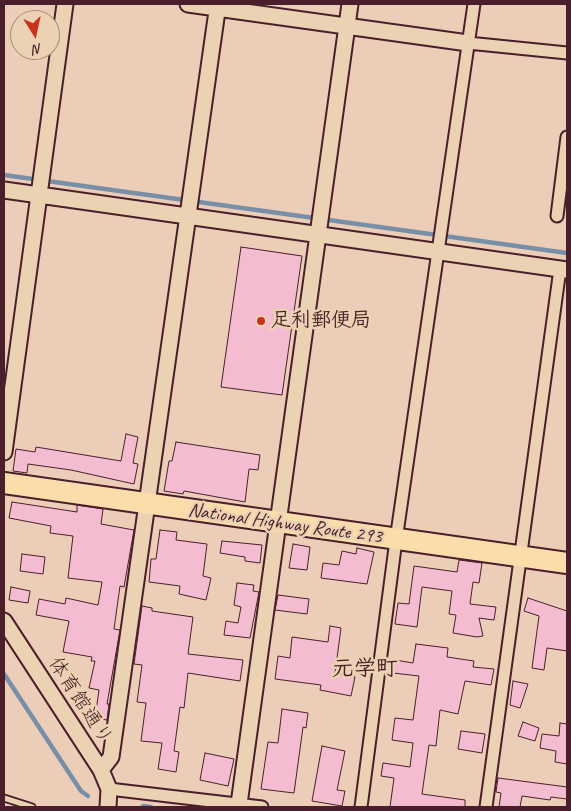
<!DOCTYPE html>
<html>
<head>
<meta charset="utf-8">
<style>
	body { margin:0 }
	#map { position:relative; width:571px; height:811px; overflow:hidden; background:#ecceb8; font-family:Caveat,sans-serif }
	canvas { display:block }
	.frame { position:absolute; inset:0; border:5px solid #4a1f2b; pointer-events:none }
	.north { position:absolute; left:10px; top:10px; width:50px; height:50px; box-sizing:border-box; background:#ead2b2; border:1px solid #aa8a7c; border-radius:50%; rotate:170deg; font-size:14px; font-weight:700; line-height:20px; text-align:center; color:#4a1f2b }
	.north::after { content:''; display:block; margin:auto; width:18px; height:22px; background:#c8321e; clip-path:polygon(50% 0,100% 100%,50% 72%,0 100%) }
</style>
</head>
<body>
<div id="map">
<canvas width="571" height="811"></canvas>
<div class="frame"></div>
<div class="north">N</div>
</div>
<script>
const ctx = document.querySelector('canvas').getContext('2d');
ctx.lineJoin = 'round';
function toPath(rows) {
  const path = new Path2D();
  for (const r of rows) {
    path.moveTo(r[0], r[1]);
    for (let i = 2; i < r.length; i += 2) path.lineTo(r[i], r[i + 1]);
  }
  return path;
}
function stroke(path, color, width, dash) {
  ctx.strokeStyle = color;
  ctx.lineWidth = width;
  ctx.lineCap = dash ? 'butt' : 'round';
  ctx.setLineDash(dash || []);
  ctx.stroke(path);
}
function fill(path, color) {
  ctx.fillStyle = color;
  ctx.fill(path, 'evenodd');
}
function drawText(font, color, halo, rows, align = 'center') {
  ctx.font = font + ' Caveat,"Klee One",sans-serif';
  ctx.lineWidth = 5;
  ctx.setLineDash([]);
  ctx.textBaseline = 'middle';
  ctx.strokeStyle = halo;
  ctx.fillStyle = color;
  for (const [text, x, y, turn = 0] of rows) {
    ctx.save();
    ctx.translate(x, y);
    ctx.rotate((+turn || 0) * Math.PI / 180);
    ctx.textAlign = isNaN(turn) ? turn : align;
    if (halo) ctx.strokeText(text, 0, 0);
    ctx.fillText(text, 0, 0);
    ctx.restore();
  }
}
stroke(toPath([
	[4,175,567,253],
	[4,674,81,791,88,796],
	[143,806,151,807]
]), '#7890a7', 4.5);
const building = toPath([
	[241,247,302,256,282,395,221,387,241,247],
	[126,434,138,437,133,463,138,464,134,484,71,470,28,464,27,473,13,471,16,449,35,452,36,447,121,461,126,434],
	[176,442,260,455,258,470,249,469,245,502,184,491,183,494,164,491,169,461,172,461,176,442],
	[12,502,77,512,77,505,103,509,101,524,134,530,124,587,120,586,114,629,120,630,107,704,109,704,107,720,95,718,99,690,89,688,95,661,91,661,92,657,63,652,69,621,36,615,39,599,65,604,66,598,98,605,102,582,68,578,73,536,50,533,51,526,9,518,12,502],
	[160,530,177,532,176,540,207,544,203,576,211,578,206,600,179,594,180,586,149,582,151,559,156,559,160,530],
	[222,541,262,545,260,563,245,561,245,557,220,553,222,541],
	[293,544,310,547,307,570,289,568,293,544],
	[357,548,374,552,367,584,321,578,323,563,339,565,342,551,356,554,357,548],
	[22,554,45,557,43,574,20,571,22,554],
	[459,560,482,563,479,583,473,582,470,604,496,607,494,620,479,618,483,636,477,637,453,633,456,615,449,614,452,591,422,587,417,627,395,624,398,603,409,604,414,566,457,572,459,560],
	[237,583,254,585,253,591,259,592,250,638,224,635,226,621,238,623,241,607,234,605,237,583],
	[11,587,30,591,28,603,9,600,11,587],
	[278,595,309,599,307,614,275,610,278,595],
	[528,598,567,611,567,651,547,648,544,670,532,668,539,616,524,611,528,598],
	[142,606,152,608,152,611,193,617,188,654,243,660,240,681,188,673,184,708,180,707,174,751,179,752,176,772,158,769,162,743,141,741,146,703,137,702,142,665,134,664,142,606],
	[330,626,341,628,335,673,355,677,351,696,320,690,321,685,275,679,278,656,290,658,292,637,328,642,330,626],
	[416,644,448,648,447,657,474,661,473,667,494,669,491,685,465,681,458,714,440,710,436,746,429,745,422,794,465,800,465,807,390,807,394,778,381,776,383,763,410,767,413,743,392,740,395,718,413,720,419,676,393,673,395,660,413,663,416,644],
	[513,681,528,684,520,708,510,705,513,681],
	[282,709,308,713,306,728,303,727,294,793,261,789,268,742,278,743,282,709],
	[523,722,539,728,535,741,518,736,523,722],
	[560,723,567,724,567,764,555,762,556,751,540,748,542,734,559,736,560,723],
	[461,731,485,734,482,753,458,749,461,731],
	[322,746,345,751,337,790,345,791,342,806,312,801,322,746],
	[205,753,234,759,228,786,200,780,205,753],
	[498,778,567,787,567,799,551,797,550,800,522,796,520,807,499,807,501,793,496,792,498,778]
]);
fill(building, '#f4bcd1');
stroke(building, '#4a1f2b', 1);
const lane = toPath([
	[4,798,32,807]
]);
const street = toPath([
	[468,43,567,53],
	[557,216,567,137],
	[109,789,262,807],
	[361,807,396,540,474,4],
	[486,807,560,269]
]);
const secondary = toPath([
	[188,4,468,43],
	[4,190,567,270],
	[4,452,65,4],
	[4,621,101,770,109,789,108,807],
	[101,770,111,757,218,4],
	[239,804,350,4]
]);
const highway = toPath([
	[4,483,567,563]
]);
stroke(lane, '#4a1f2b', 9);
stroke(street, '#4a1f2b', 15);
stroke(secondary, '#4a1f2b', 19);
stroke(highway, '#4a1f2b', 24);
stroke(lane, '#ead2b2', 5.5);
stroke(street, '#ead2b2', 11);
stroke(secondary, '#ead2b2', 15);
stroke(highway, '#faddab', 20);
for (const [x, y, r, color] of [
	[261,321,5,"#c8321e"]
]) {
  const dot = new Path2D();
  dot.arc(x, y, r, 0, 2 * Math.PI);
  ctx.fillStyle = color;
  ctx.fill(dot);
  stroke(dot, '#ead2b2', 2);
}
drawText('bold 20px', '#4a1f2b', '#ead2b2', [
	["足利郵便局",271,321]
], 'left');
drawText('20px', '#4a1f2b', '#ead2b2', [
	["National Highway Route 293",285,524,8],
	["体育館通り",80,701,57]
]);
drawText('bold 22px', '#4a1f2b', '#ead2b2', [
	["元学町",365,669]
]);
</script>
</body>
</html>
